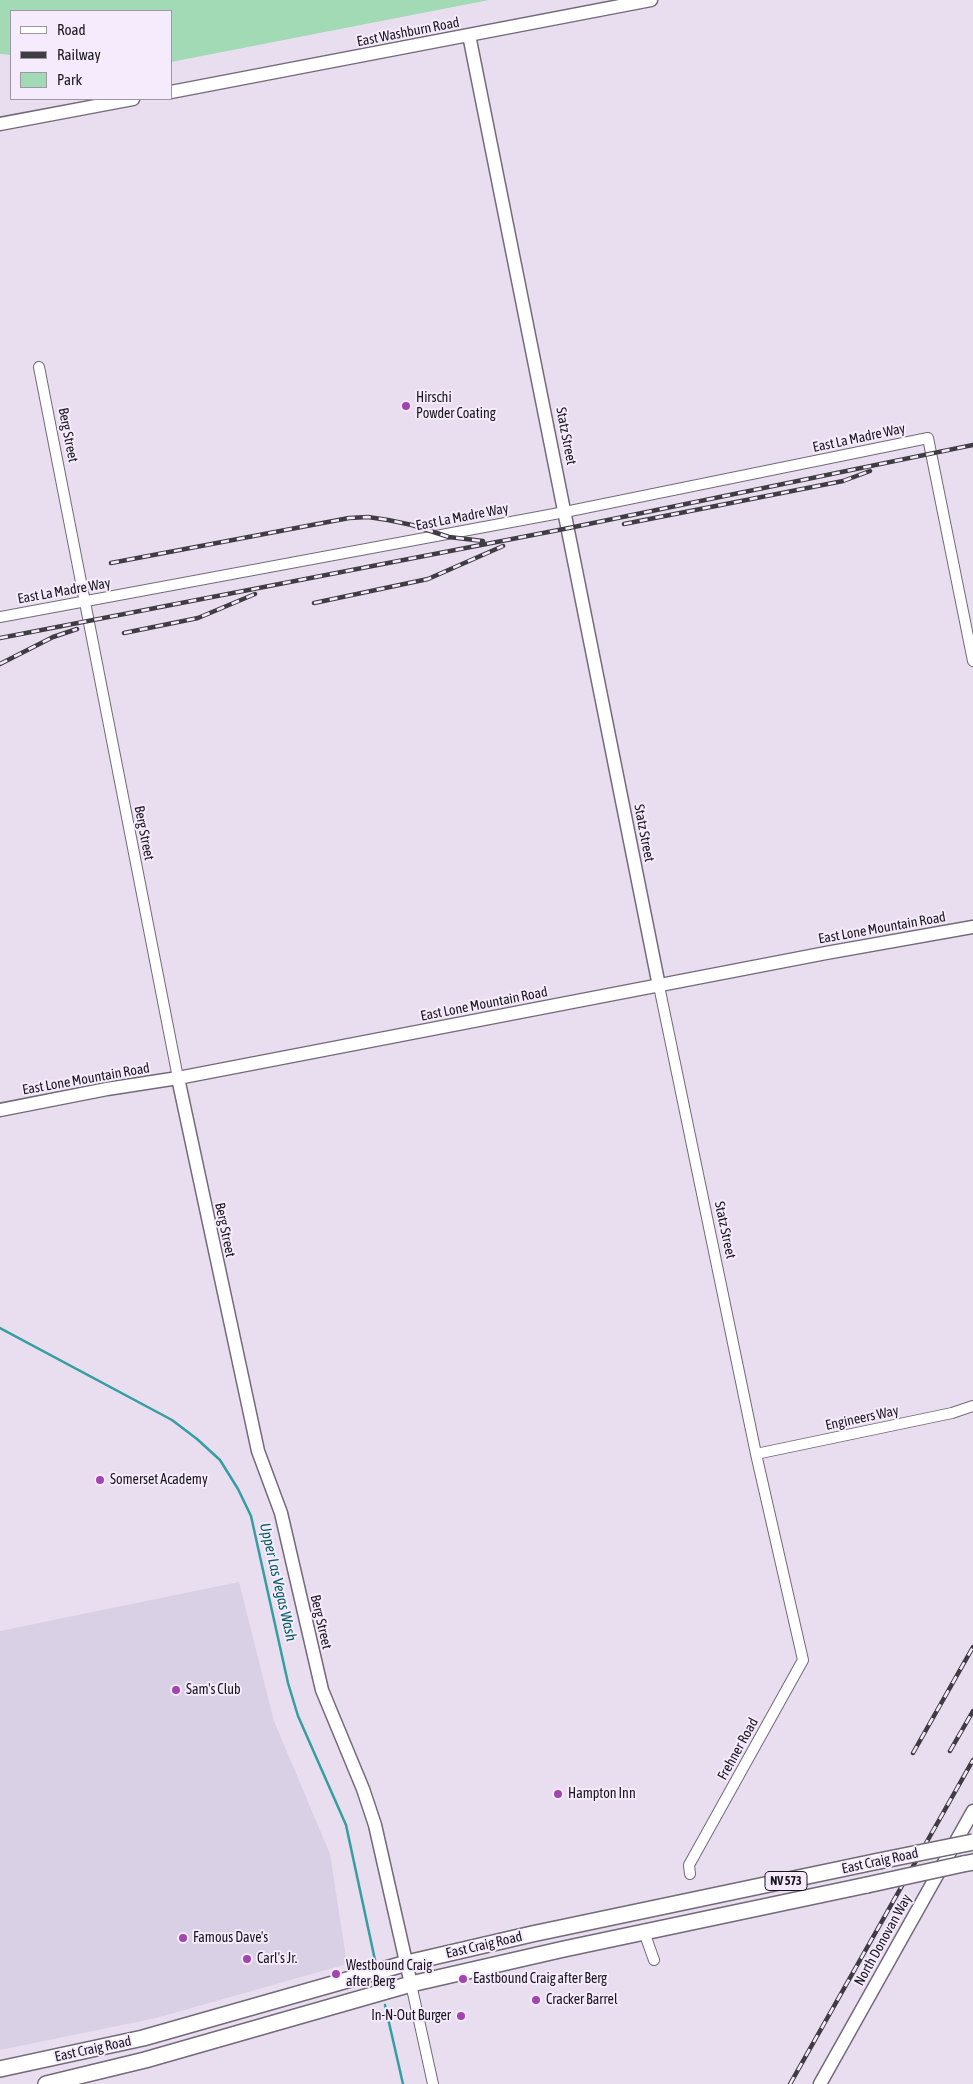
<!DOCTYPE html>
<html>
<head>
<meta charset="utf-8">
<style>
	body { margin:0 }
	#map { position:relative; width:973px; height:2084px; overflow:hidden; background:#e8deef; font-family:"Asap Condensed",sans-serif }
	canvas { display:block }
	.legend { position:absolute; left:10px; top:10px; width:162px; height:90px; box-sizing:border-box; background:#f5ebfc; border:1px solid #9d96a3; margin:0; padding:6px 9px; list-style:none; font-size:15px; color:#1a171d }
	.legend li { display:flex; align-items:center; gap:10px; height:25px }
	.legend b { width:25px; border:1px solid #9d96a3 }
</style>
</head>
<body>
<div id="map">
<canvas width="973" height="2084"></canvas>
<ul class="legend">
<li><b style="height:6px;background:#fff"></b>Road</li>
<li><b style="height:6px;background:#403c44"></b>Railway</li>
<li><b style="height:14px;background:#a3dab6"></b>Park</li>
</ul>
</div>
<script>
const ctx = document.querySelector('canvas').getContext('2d');
ctx.lineJoin = 'round';
function fill(path, color) {
  ctx.fillStyle = color;
  ctx.fill(path, 'evenodd');
}
function toPath(rows) {
  const path = new Path2D();
  for (const r of rows) {
    path.moveTo(r[0], r[1]);
    for (let i = 2; i < r.length; i += 2) path.lineTo(r[i], r[i + 1]);
  }
  return path;
}
function stroke(path, color, width, dash) {
  ctx.strokeStyle = color;
  ctx.lineWidth = width;
  ctx.lineCap = dash ? 'butt' : 'round';
  ctx.setLineDash(dash || []);
  ctx.stroke(path);
}
function drawText(font, color, halo, rows, align = 'center') {
  ctx.font = font + ' "Asap Condensed",sans-serif';
  ctx.lineWidth = 4;
  ctx.setLineDash([]);
  ctx.textBaseline = 'middle';
  ctx.strokeStyle = halo;
  ctx.fillStyle = color;
  for (const [text, x, y, turn = 0] of rows) {
    ctx.save();
    ctx.translate(x, y);
    ctx.rotate((+turn || 0) * Math.PI / 180);
    ctx.textAlign = isNaN(turn) ? turn : align;
    if (halo) ctx.strokeText(text, 0, 0);
    ctx.fillText(text, 0, 0);
    ctx.restore();
  }
}
fill(toPath([
	[239,1582,274,1721,330,1854,347,1964,156,2018,0,2050,0,1631]
]), '#d9d0e5');
fill(toPath([
	[0,0,489,0,171,62,171,11,11,11,11,55,0,54]
]), '#a3dab6');
stroke(toPath([
	[0,1328,172,1420,197,1439,220,1460,238,1489,251,1516,288,1683,298,1716,346,1825,375,1960],
	[385,2005,403,2084]
]), '#369da0', 2.5);
const minor = toPath([
	[39,367,178,1078],
	[0,617,565,512,928,438,973,661],
	[659,986,756,1454,803,1660,689,1865,690,1874],
	[756,1454,952,1413,973,1406],
	[644,1932,654,1960],
	[411,1984,433,2084]
]);
const tertiary = toPath([
	[469,35,659,986],
	[171,92,651,0],
	[0,124,133,99],
	[178,1078,258,1451,281,1513,322,1690,363,1789,375,1825,411,1984],
	[0,1110,107,1089,178,1078,826,953,973,927],
	[820,2084,973,1811]
]);
const primary = toPath([
	[963,1864,973,1862],
	[0,2069,143,2038,407,1963,532,1934,879,1861],
	[46,2084,145,2060,411,1984,564,1949,867,1885]
]);
stroke(minor, '#736a79', 12);
stroke(tertiary, '#736a79', 15);
stroke(primary, '#736a79', 18);
stroke(minor, '#fff', 10);
stroke(tertiary, '#fff', 12);
stroke(primary, '#fff', 15);
const rail = toPath([
	[624,524,843,481,870,471],
	[111,563,349,518,368,517,388,520,412,525,449,537,483,541],
	[314,603,428,579,503,546],
	[124,633,198,618,255,594],
	[0,638,569,528,973,445],
	[0,664,53,637,77,629],
	[950,1751,973,1711],
	[913,1753,973,1647],
	[790,2084,973,1760]
]);
stroke(rail, '#403c44', 4.5);
stroke(rail, '#f5ebfc', 2.5, [8]);
const primaryBridge = toPath([
	[879,1861,973,1842],
	[867,1885,963,1864]
]);
stroke(primaryBridge, '#736a79', 18, []);
stroke(primaryBridge, '#fff', 15);
for (const [x, y, r, color] of [
	[406,406,5,"#a245ae"],
	[100,1480,5,"#a245ae"],
	[176,1690,5,"#a245ae"],
	[558,1794,5,"#a245ae"],
	[183,1938,5,"#a245ae"],
	[247,1959,5,"#a245ae"],
	[336,1974,5,"#a245ae"],
	[463,1979,5,"#a245ae"],
	[536,2000,5,"#a245ae"],
	[461,2016,5,"#a245ae"]
]) {
  const dot = new Path2D();
  dot.arc(x, y, r, 0, 2 * Math.PI);
  ctx.fillStyle = color;
  ctx.fill(dot);
  stroke(dot, '#f5ebfc', 2);
}
for (const [x, y, w] of [
	[786,1881,42]
]) {
  const box = new Path2D();
  box.roundRect(x - w / 2, y - 9.5, w, 19, 4);
  ctx.fillStyle = '#f5ebfc';
  ctx.fill(box);
  stroke(box, '#1a171d', 1);
}
drawText('bold 12px', '#1a171d', null, [
	["NV 573",786,1881]
]);
drawText('14px', '#1a171d', '#f5ebfc', [
	["East Washburn Road",408,32,-11],
	["Berg Street",68,435,79],
	["Statz Street",566,436,79],
	["East La Madre Way",859,438,-12],
	["East La Madre Way",462,517,-11],
	["East La Madre Way",64,591,-10],
	["Berg Street",144,833,79],
	["Statz Street",644,833,79],
	["East Lone Mountain Road",882,928,-10],
	["East Lone Mountain Road",484,1004,-11],
	["East Lone Mountain Road",86,1079,-10],
	["Berg Street",225,1230,78],
	["Statz Street",725,1230,78],
	["Engineers Way",862,1418,-12],
	["Berg Street",321,1622,77],
	["Frehner Road",738,1749,-61],
	["East Craig Road",880,1861,-12],
	["North Donovan Way",883,1940,-61],
	["East Craig Road",484,1945,-13],
	["East Craig Road",93,2049,-12]
]);
drawText('14px', '#1a171d', '#f5ebfc', [
	["Hirschi",416,398],
	["Powder Coating",416,414],
	["Somerset Academy",110,1480],
	["Sam's Club",186,1690],
	["Hampton Inn",568,1794],
	["Famous Dave's",193,1938],
	["Carl's Jr.",257,1959],
	["Westbound Craig",346,1966],
	["after Berg",346,1982],
	["Eastbound Craig after Berg",473,1979],
	["Cracker Barrel",546,2000],
	["In-N-Out Burger",451,2016,"right"]
], 'left');
drawText('italic 15px', '#075f62', '#f5ebfc', [
	["Upper Las Vegas Wash",278,1582,77]
]);
</script>
</body>
</html>
